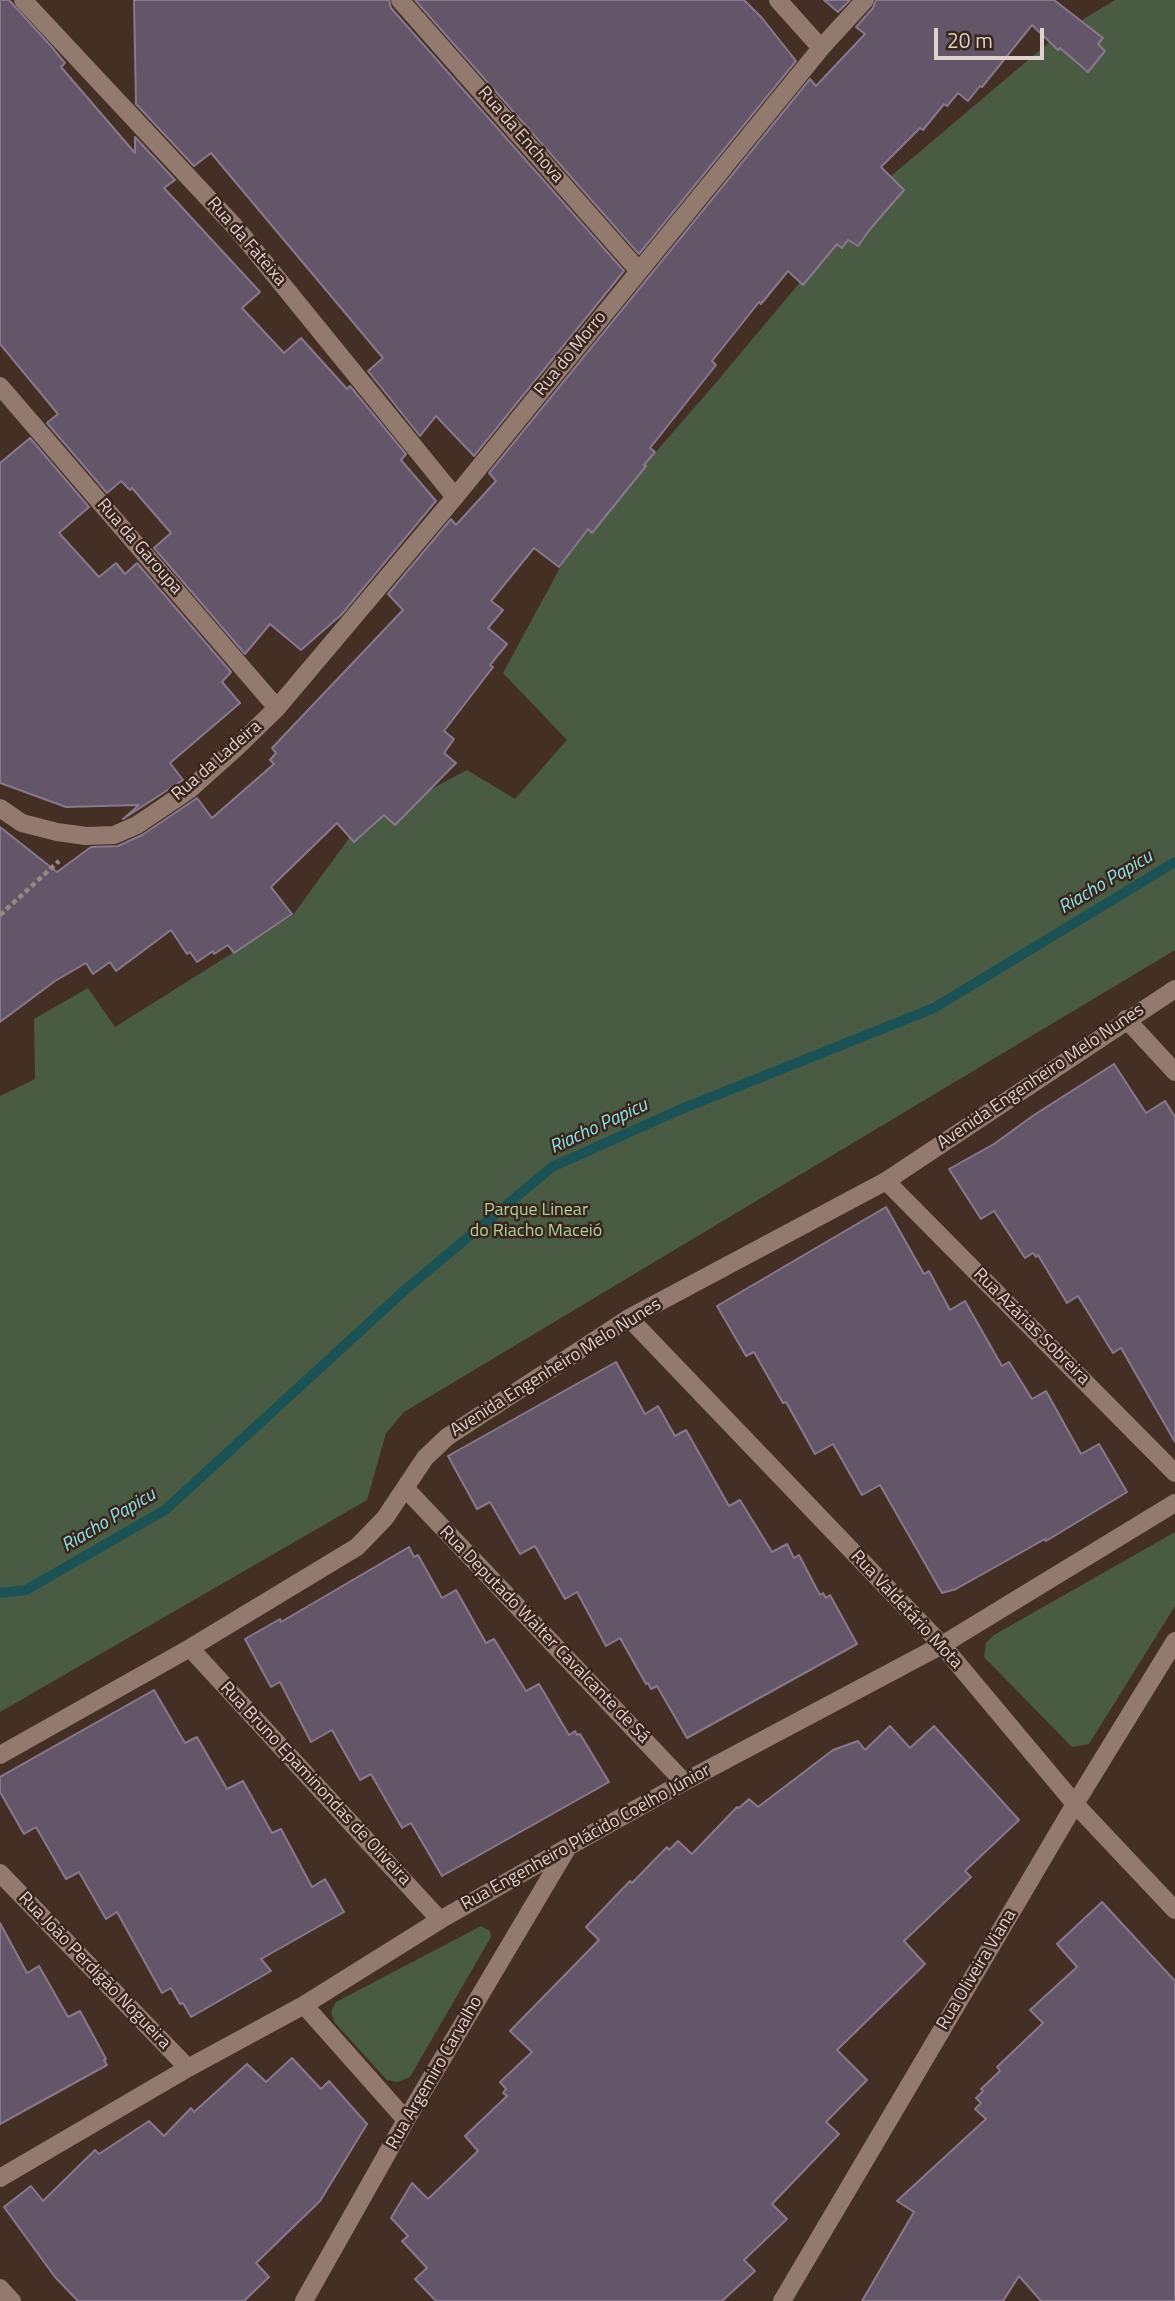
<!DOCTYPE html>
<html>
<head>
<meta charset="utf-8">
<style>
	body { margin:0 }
	#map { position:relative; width:1175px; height:2301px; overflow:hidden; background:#442f25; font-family:"Titillium Web",sans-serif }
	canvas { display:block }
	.scale { position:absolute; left:934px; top:28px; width:110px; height:32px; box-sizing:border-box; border:4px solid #dfd1cb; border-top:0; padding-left:9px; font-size:21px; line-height:24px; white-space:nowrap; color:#dfd1cb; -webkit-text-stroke:5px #39251c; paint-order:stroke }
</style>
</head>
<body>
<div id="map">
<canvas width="1175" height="2301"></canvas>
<div class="scale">20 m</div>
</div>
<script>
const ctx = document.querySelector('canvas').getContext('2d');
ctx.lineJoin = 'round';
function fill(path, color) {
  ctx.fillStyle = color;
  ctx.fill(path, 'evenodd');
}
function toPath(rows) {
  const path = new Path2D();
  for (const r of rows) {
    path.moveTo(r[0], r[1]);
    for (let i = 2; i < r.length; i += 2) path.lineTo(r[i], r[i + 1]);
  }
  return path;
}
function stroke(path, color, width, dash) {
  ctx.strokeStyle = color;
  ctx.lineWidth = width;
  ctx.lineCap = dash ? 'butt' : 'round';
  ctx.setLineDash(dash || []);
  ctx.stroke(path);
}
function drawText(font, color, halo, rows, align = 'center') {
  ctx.font = font + ' "Titillium Web",sans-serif';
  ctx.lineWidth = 5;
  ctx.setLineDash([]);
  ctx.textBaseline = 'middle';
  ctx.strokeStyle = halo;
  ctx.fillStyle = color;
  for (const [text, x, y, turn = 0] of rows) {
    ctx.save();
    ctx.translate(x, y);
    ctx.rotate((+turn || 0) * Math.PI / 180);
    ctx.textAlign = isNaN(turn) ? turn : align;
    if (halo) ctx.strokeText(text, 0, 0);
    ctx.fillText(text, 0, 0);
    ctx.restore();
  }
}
fill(toPath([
	[1115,0,1175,0,1175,950,404,1412,386,1433,367,1500,0,1712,0,1096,35,1079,34,1019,88,988,115,1027,293,915,355,830,467,770,515,799,567,740,503,673,568,553,714,385,884,182,1059,34],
	[1175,1532,1175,1606,1089,1744,1072,1747,984,1657,986,1643,994,1635],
	[481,1926,490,1931,491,1937,410,2077,398,2082,387,2080,335,2023,331,2012,336,2002]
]), '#4a5b43');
stroke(toPath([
	[0,1593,26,1590,165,1510,406,1289,552,1167,679,1110,934,1008,1175,862]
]), '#1a5255', 10);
const building = toPath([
	[0,0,9,0,50,45,65,63,61,67,135,153,135,137,175,180,164,188,260,292,242,308,284,353,301,338,347,389,350,386,406,454,401,460,436,501,341,615,301,650,270,624,245,654,154,548,171,533,132,488,130,490,121,481,107,493,47,423,58,414,0,344,0,0],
	[134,0,389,0,391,8,624,271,474,456,436,416,420,436,368,371,383,358,222,166,211,153,194,166,136,104,134,0],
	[415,0,744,0,762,18,796,61,639,254,415,0],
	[824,0,850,0,838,12,824,0],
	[876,0,1054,0,1103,38,1098,44,1105,51,1088,72,1060,48,1058,50,1032,25,982,87,980,86,968,101,958,93,947,106,944,104,923,130,920,128,881,167,904,190,871,228,858,246,848,240,842,248,837,244,803,285,788,271,761,304,759,302,712,361,716,365,650,448,655,452,644,465,646,466,592,533,588,529,559,567,534,548,491,601,503,610,488,628,507,644,490,665,493,667,444,731,454,739,444,753,456,763,395,825,384,815,354,842,337,823,271,887,292,914,234,953,228,945,214,954,213,951,197,962,190,952,187,954,171,930,116,971,110,962,93,974,86,963,55,981,0,1022,0,827,57,872,91,847,118,846,142,835,197,798,212,818,274,764,270,760,276,753,272,748,403,610,388,594,451,519,456,525,496,481,489,473,810,79,816,86,865,34,856,27,873,8,876,0],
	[30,438,89,507,59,533,99,577,116,563,125,574,137,563,231,672,222,682,240,703,170,763,183,780,123,819,139,805,66,807,0,783,0,463,30,438],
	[1114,1064,1146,1113,1165,1101,1175,1117,1175,1442,1121,1348,1113,1353,1078,1296,1067,1303,1038,1255,1036,1257,1033,1253,1025,1258,994,1211,981,1219,949,1169,994,1144,1034,1115,1114,1064],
	[886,1207,924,1274,929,1271,950,1310,965,1301,1002,1366,1009,1362,1032,1399,1046,1391,1081,1454,1099,1444,1127,1492,1046,1541,1045,1539,956,1589,942,1593,880,1485,862,1495,833,1444,815,1454,786,1402,783,1403,754,1352,746,1356,717,1306,886,1207],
	[616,1362,645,1414,658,1406,675,1436,686,1430,729,1506,740,1500,772,1552,787,1544,794,1558,799,1555,820,1595,823,1593,826,1598,830,1595,857,1644,687,1738,657,1686,651,1689,648,1683,646,1684,620,1638,606,1646,577,1592,565,1599,535,1546,520,1554,490,1502,477,1509,448,1456,616,1362],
	[409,1547,414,1557,418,1555,442,1598,456,1590,486,1643,494,1639,526,1691,539,1684,569,1735,575,1731,577,1735,580,1734,609,1782,442,1876,411,1823,402,1828,371,1774,360,1780,332,1730,311,1742,280,1682,271,1687,245,1639,280,1619,281,1622,409,1547],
	[154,1690,185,1743,197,1737,227,1789,243,1781,272,1833,281,1829,312,1887,325,1879,344,1912,261,1959,271,1971,191,2017,183,2003,180,2004,171,1988,162,1993,117,1912,106,1919,79,1872,66,1879,36,1827,24,1834,0,1792,0,1777,154,1690],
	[890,1726,910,1748,934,1726,1019,1820,965,1871,971,1877,904,1941,925,1964,837,2050,867,2080,826,2122,839,2134,772,2204,787,2219,744,2260,755,2271,722,2301,436,2301,415,2279,427,2268,402,2241,408,2236,391,2218,412,2183,428,2199,478,2151,465,2136,507,2096,503,2093,506,2089,500,2082,532,2052,510,2031,599,1940,586,1927,630,1881,632,1883,667,1847,669,1850,678,1841,692,1854,737,1807,739,1808,749,1799,758,1807,833,1750,858,1741,865,1750,890,1726],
	[1102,1902,1175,1981,1175,2301,1041,2301,1019,2276,1003,2301,862,2301,914,2212,897,2201,986,2119,975,2109,981,2103,976,2098,983,2091,981,2089,1000,2071,997,2067,1043,2023,1030,2010,1077,1967,1057,1944,1102,1902],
	[0,1923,27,1973,39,1966,68,2017,80,2011,106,2059,104,2060,107,2065,0,2124,0,1923],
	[292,2058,321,2089,329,2081,367,2124,320,2201,256,2263,269,2277,244,2301,78,2301,55,2277,4,2207,31,2186,43,2201,95,2150,99,2154,149,2121,164,2136,191,2108,194,2112,247,2064,266,2082,292,2058]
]);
fill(building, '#645669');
stroke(building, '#88788d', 2);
stroke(toPath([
	[0,915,59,861]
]), '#998880', 4.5, [5, 3.5]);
stroke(toPath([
	[23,0,238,230,455,497],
	[400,0,639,271],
	[778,0,821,48],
	[0,386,277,708],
	[0,808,22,823,57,832,86,836,114,835,137,825,189,790,237,747,277,708,455,497,821,48,865,0],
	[1126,1019,1175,1072],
	[886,1181,1175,1473],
	[629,1318,942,1645,1075,1804,1175,1910],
	[405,1488,684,1782],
	[190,1648,440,1920],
	[0,1755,190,1648,357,1547,385,1518,425,1458,447,1437,629,1318,886,1181,1175,989],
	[0,1873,188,2068],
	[304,2005,406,2120],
	[0,2178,188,2068,304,2005,440,1920,568,1847,684,1782,942,1645,1175,1503],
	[0,2288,12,2301],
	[304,2301,406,2120,568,1847],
	[782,2301,1075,1804,1175,1641]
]), '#937a6f', 18);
drawText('18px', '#dfd1cb', '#39251c', [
	["Rua da Enchova",520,135,49],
	["Rua da Fateixa",246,242,49],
	["Rua do Morro",571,354,-51],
	["Rua da Garoupa",139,547,49],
	["Rua da Ladeira",217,761,-41],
	["Avenida Engenheiro Melo Nunes",1041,1077,-34],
	["Rua Azárias Sobreira",1031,1327,45],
	["Avenida Engenheiro Melo Nunes",556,1368,-32],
	["Rua Valdetário Mota",906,1610,47],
	["Rua Deputado Walter Cavalcante de Sá",544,1635,46],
	["Rua Bruno Epaminondas de Oliveira",315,1784,47],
	["Rua Engenheiro Plácido Coelho Júnior",586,1838,-29],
	["Rua Oliveira Viana",977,1970,-59],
	["Rua João Perdigão Nogueira",94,1971,46],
	["Rua Argemiro Carvalho",435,2073,-60]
]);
drawText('18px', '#abd29a', '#39251c', [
	["Parque Linear",536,1211],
	["do Riacho Maceió",536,1232]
]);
drawText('italic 19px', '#8ae4e9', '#39251c', [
	["Riacho Papicu",1106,883,-31],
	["Riacho Papicu",599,1127,-25],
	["Riacho Papicu",109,1521,-31]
]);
</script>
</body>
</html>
